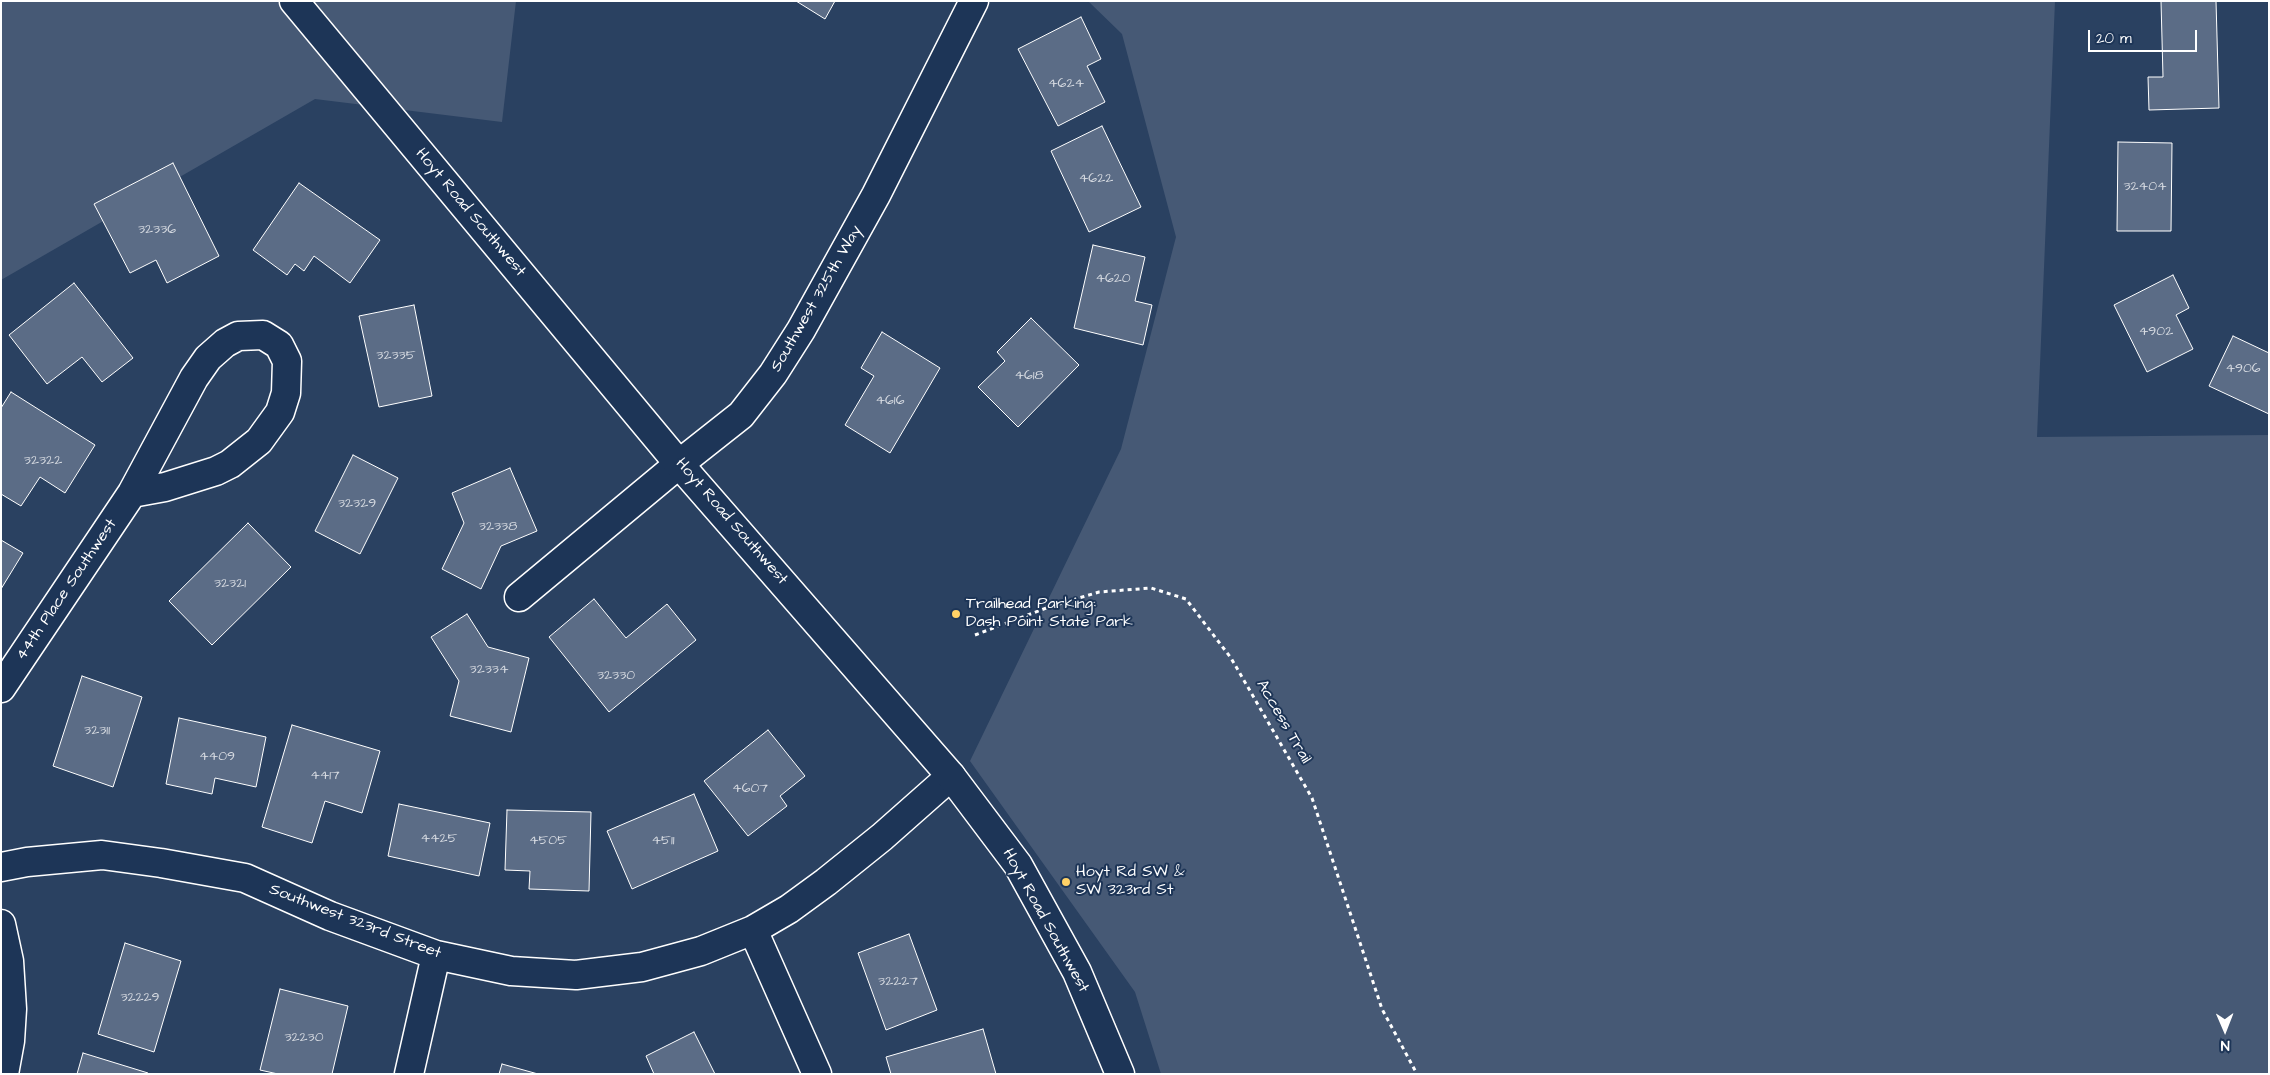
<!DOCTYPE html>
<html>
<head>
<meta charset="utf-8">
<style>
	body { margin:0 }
	#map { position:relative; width:2270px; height:1075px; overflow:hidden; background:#2a4161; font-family:"Architects Daughter",sans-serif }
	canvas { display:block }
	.frame { position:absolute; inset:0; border:2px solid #fff; pointer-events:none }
	.north { position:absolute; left:2200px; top:1005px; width:50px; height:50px; -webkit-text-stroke:4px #1d3557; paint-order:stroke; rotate:179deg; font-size:14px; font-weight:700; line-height:20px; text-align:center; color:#fff }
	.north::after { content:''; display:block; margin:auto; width:18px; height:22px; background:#fff; clip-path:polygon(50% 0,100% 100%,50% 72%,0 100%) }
	.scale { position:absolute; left:2088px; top:30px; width:109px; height:22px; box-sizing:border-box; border:2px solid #fff; border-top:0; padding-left:6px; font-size:15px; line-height:18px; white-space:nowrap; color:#fff; -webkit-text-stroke:4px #1d3557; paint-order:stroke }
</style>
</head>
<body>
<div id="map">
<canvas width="2270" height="1075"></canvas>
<div class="frame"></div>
<div class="north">N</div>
<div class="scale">20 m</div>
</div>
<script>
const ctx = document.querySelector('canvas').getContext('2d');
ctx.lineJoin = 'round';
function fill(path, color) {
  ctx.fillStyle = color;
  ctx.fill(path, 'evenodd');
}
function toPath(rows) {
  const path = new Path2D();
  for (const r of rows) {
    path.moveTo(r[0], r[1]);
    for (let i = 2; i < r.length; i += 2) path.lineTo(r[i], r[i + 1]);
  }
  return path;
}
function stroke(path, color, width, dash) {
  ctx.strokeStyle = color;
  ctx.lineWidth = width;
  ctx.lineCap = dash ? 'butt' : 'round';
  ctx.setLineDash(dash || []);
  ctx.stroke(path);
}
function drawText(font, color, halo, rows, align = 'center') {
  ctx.font = font + ' "Architects Daughter",sans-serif';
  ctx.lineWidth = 4;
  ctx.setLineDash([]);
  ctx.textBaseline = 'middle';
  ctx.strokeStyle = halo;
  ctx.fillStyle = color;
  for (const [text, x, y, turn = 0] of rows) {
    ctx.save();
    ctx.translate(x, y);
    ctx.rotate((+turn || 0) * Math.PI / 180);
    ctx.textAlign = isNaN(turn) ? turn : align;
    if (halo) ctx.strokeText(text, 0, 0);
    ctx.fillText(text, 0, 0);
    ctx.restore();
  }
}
fill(toPath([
	[1,1,516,1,502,122,315,99,1,280],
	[1088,1,2055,1,2037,437,2269,435,2269,1074,1161,1074,1135,992,970,761,1121,449,1176,237,1122,34]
]), '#465975');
const building = toPath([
	[796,1,835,1,825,19,796,1],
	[2161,1,2216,1,2219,108,2149,110,2148,77,2163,77,2161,1],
	[1081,17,1101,59,1087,66,1105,102,1058,126,1018,49,1081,17],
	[1102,126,1141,207,1089,232,1051,151,1102,126],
	[2118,142,2172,143,2171,231,2117,231,2118,142],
	[173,163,219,256,167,283,156,260,130,273,94,204,173,163],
	[299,183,380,240,350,283,314,256,304,271,295,264,287,275,253,250,299,183],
	[1093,245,1145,257,1135,301,1152,305,1143,345,1074,328,1093,245],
	[2173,275,2189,308,2176,315,2193,349,2147,372,2114,305,2173,275],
	[74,283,133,358,102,382,82,357,47,384,9,335,74,283],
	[414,305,432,396,379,407,359,316,414,305],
	[1031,318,1079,365,1018,427,978,387,1005,361,997,352,1031,318],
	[882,332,940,368,890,453,845,425,874,376,861,368,882,332],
	[2233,336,2269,353,2269,414,2209,386,2233,336],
	[11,392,95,445,65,493,40,477,21,506,1,494,1,408,11,392],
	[353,455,398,478,360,554,315,531,353,455],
	[510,468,537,531,501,546,481,589,442,569,464,523,452,493,510,468],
	[248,523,291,567,212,645,169,601,248,523],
	[1,540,23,553,1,589,1,540],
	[594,599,626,638,667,604,696,640,609,712,549,637,594,599],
	[467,614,488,647,529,658,511,732,450,716,459,681,431,637,467,614],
	[82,676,142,697,113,787,53,766,82,676],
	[179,718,266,737,256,787,215,778,212,794,166,784,179,718],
	[292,725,380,751,362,813,325,801,312,843,262,827,292,725],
	[768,730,805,776,780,796,787,806,748,836,704,781,768,730],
	[694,794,718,851,632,889,607,831,694,794],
	[399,804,490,823,479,876,388,856,399,804],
	[507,810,591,812,589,891,529,889,530,871,505,870,507,810],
	[909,934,937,1010,886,1030,858,953,909,934],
	[125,943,181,961,154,1052,98,1034,125,943],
	[280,989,348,1006,332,1074,278,1074,260,1070,280,989],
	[983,1029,996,1074,891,1074,886,1057,983,1029],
	[694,1032,715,1074,654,1074,646,1056,694,1032],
	[83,1053,148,1073,148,1074,77,1074,83,1053],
	[502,1064,538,1074,499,1074,502,1064]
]);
fill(building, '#5b6c86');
stroke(building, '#fff', 1);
const street = toPath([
	[519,597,679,464,741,415,773,374,801,330,876,195,974,1],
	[1,688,132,493,194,378,208,358,225,343,238,336,263,335,279,345,287,361,286,393,280,412,259,441,230,464,216,471,165,487,132,493],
	[1,867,27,862,102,855,161,863,245,878,330,916,436,955,511,971,576,975,642,967,701,951,753,930,789,909,826,882,882,837,951,776],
	[1,924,9,961,12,1009,10,1041,4,1074],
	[753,930,817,1074],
	[409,1074,436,955]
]);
const secondary = toPath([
	[294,1,679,464,951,776,1018,865,1077,972,1120,1074]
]);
stroke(street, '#fff', 31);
stroke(secondary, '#fff', 31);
stroke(toPath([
	[975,635,1049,607,1099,592,1151,588,1186,599,1231,658,1312,798,1382,1009,1417,1074]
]), '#fff', 3, [4, 4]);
stroke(street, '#1d3557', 28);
stroke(secondary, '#1d3557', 28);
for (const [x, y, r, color] of [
	[956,614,5,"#ffd166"],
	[1066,882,5,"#ffd166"]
]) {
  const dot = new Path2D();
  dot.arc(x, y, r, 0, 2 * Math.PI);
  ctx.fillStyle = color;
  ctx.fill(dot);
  stroke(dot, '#1d3557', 2);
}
drawText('14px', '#d6dae1', null, [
	["4624",1066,84],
	["4622",1096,179],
	["32404",2145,187],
	["32336",157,230],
	["4620",1113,279],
	["4902",2156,332],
	["32335",396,356],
	["4906",2243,369],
	["4618",1029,376],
	["4616",890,401],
	["32322",43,461],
	["32329",357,504],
	["32338",498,527],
	["32321",230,584],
	["32334",489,670],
	["32330",616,676],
	["32311",97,731],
	["4409",217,757],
	["4417",325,776],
	["4607",750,789],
	["4425",439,839],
	["4505",548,841],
	["4511",663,841],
	["32227",898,982],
	["32229",140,998],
	["32230",304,1038]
]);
drawText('16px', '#fff', '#1d3557', [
	["Hoyt Road Southwest",470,213,50],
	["Southwest 325th Way",817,299,-60],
	["Hoyt Road Southwest",731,522,49],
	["44th Place Southwest",67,590,-56],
	["Access Trail",1283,722,60],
	["Hoyt Road Southwest",1045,921,61],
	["Southwest 323rd Street",355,922,21]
]);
drawText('16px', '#fff', '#1d3557', [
	["Trailhead Parking:",966,605],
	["Dash Point State Park",966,623],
	["Hoyt Rd SW &",1076,873],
	["SW 323rd St",1076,891]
], 'left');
</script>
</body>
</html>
